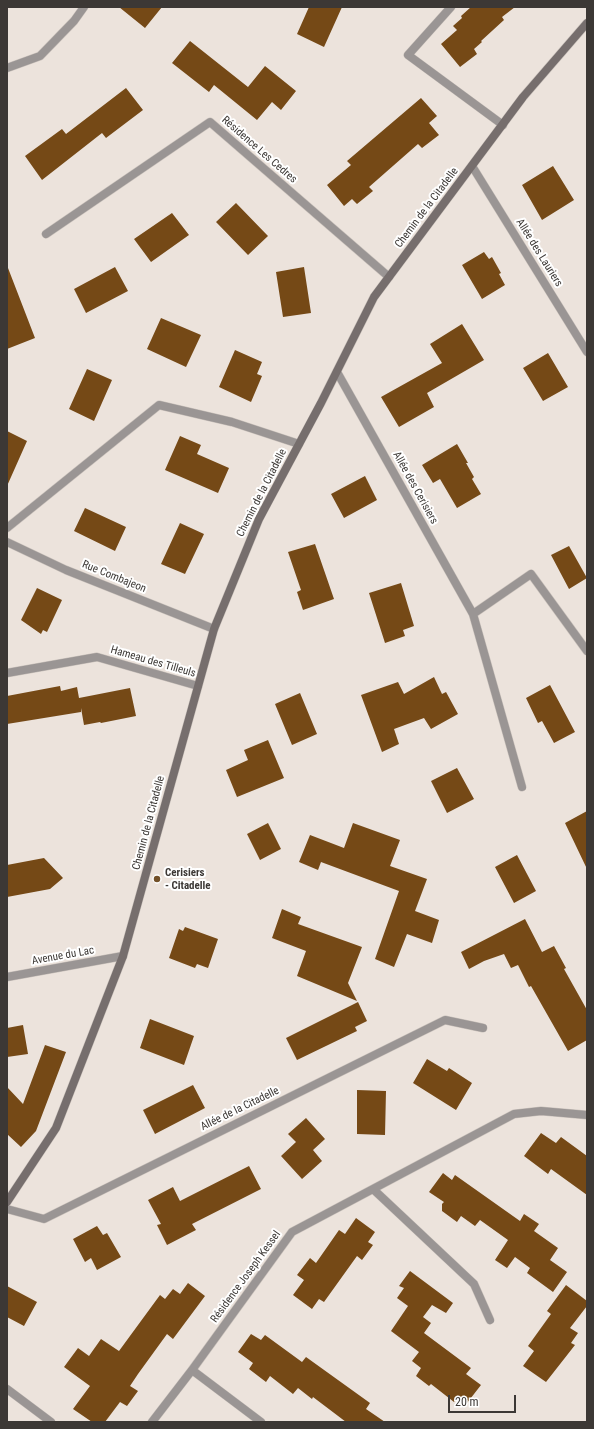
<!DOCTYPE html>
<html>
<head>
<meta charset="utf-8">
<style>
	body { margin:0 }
	#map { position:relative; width:594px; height:1429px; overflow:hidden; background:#ece3dc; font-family:"Roboto Condensed",sans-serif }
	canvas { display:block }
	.frame { position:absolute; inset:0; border:8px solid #3c3835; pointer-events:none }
	.scale { position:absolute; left:448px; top:1395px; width:68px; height:18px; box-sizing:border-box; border:2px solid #3c3835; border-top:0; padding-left:5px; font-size:12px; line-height:14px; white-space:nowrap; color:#3c3835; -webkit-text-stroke:3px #fff; paint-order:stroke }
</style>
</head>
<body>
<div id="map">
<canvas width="594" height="1429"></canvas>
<div class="frame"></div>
<div class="scale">20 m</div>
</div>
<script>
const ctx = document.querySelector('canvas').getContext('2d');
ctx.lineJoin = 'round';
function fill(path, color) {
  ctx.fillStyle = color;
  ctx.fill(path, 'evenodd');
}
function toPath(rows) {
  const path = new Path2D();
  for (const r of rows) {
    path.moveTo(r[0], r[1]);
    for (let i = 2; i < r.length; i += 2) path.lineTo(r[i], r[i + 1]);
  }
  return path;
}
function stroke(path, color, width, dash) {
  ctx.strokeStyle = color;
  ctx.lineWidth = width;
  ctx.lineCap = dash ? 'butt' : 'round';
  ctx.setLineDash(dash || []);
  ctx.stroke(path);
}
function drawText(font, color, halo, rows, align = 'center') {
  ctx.font = font + ' "Roboto Condensed",sans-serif';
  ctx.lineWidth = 4;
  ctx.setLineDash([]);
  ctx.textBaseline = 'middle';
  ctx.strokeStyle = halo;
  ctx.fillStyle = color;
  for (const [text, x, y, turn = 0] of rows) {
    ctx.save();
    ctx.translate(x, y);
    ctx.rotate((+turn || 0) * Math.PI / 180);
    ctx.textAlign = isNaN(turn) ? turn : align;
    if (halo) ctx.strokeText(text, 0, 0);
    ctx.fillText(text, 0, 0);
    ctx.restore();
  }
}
fill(toPath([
	[119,7,162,7,145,28],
	[309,7,342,7,324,47,297,34],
	[471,7,515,7,502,17,504,20,481,41,482,42,474,49,477,54,460,67,441,44,457,30,453,26,462,18,461,16],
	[190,41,248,87,265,66,296,91,281,110,272,102,257,120,214,85,209,92,172,63],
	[126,88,143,110,106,138,102,133,42,180,25,156,62,129,66,134],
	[421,98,437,116,429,123,439,135,422,148,418,144,369,187,373,191,357,204,352,199,344,206,327,185,351,165,347,161],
	[553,166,574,200,542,220,522,185],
	[236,203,268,236,248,255,216,222],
	[172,213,189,235,151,262,134,239],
	[484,252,489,259,492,257,501,273,499,274,505,285,482,299,462,265],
	[115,267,128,291,86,313,74,289],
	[304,267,311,313,283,317,276,272],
	[8,268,35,338,7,349,7,269],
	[161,318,201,335,186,367,147,349],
	[462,324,484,360,427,393,434,407,399,427,381,397,442,363,430,344],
	[235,350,262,362,257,374,262,376,251,402,219,387],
	[548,353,568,387,543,401,523,368],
	[87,369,112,380,94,421,69,409],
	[7,431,27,441,7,486],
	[180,436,201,445,197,454,229,468,218,493,165,470],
	[457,444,468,463,466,463,474,477,472,479,481,494,457,508,440,479,433,483,422,465],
	[365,476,377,500,344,518,331,494],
	[85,508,126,527,115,551,74,531],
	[180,523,204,534,185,574,161,564],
	[315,544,334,599,303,610,297,592,301,590,288,552],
	[569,546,587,578,569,589,551,555],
	[401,583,414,626,403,630,405,636,385,643,369,593],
	[37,588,62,600,47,632,43,630,41,634,21,620],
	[434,677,442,694,446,692,458,714,431,729,424,718,394,729,399,744,382,752,361,695,398,682,404,694],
	[550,685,575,732,554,743,542,721,538,723,526,698],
	[60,686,61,691,77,687,79,698,130,688,136,716,101,723,100,722,84,725,81,708,81,712,7,724,7,696],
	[300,693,317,734,292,745,275,704],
	[268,740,284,778,237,797,226,770,248,760,244,750],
	[457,768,474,799,447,813,431,781],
	[587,811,587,869,565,823],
	[268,823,281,849,260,860,247,834],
	[353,823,400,840,390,866,427,879,415,911,439,920,432,943,407,934,394,967,375,959,399,891,321,862,318,870,299,862,310,835,344,848],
	[517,855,536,891,514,903,495,867],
	[44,858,63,878,50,889,7,897,7,865],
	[282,909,301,917,298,924,362,947,348,983,357,1001,297,976,306,951,272,938],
	[525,919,542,952,554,946,566,968,564,969,587,1010,587,1040,568,1051,531,986,529,987,518,965,511,968,504,954,484,961,469,969,461,952],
	[185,927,218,939,208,968,197,964,195,968,169,958,179,929,183,931],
	[358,1002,367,1021,355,1027,357,1031,297,1060,286,1038],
	[150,1019,194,1036,184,1065,140,1048],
	[23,1025,28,1054,7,1057,7,1028],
	[45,1045,66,1052,36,1131,21,1147,7,1134,7,1087,23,1104],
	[427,1059,447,1071,449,1068,472,1083,456,1110,413,1083],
	[193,1085,205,1108,155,1134,143,1110],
	[357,1090,386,1091,385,1135,357,1134],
	[306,1118,325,1139,313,1150,322,1161,302,1179,281,1156,296,1142,288,1134],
	[541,1133,556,1143,561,1137,587,1156,587,1195,551,1169,548,1174,524,1156],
	[249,1166,261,1189,192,1224,196,1230,167,1245,157,1225,161,1224,148,1200,173,1187,180,1201],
	[443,1173,452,1180,455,1175,520,1221,524,1214,539,1224,534,1231,558,1248,550,1260,567,1272,553,1292,527,1273,530,1268,515,1257,507,1268,495,1260,508,1240,480,1220,475,1226,461,1216,457,1222,442,1211,442,1204,444,1202,429,1192],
	[356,1218,375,1232,368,1242,373,1245,362,1260,357,1256,324,1302,319,1299,312,1309,293,1295,304,1280,297,1275,310,1258,316,1263,339,1230,345,1234],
	[97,1226,103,1235,107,1233,121,1257,97,1270,91,1258,85,1262,73,1239],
	[410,1271,453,1303,446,1313,432,1305,423,1317,431,1323,424,1333,471,1368,466,1374,481,1385,467,1403,458,1397,454,1402,431,1384,429,1386,416,1376,421,1368,412,1361,419,1352,391,1331,408,1306,397,1298,404,1288,399,1286],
	[188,1283,205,1296,173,1339,167,1334,138,1374,130,1386,138,1391,127,1406,120,1402,105,1422,92,1422,73,1409,90,1386,64,1367,78,1348,89,1356,101,1339,119,1351,160,1295,165,1299,173,1289,180,1294],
	[566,1285,587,1301,587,1306,570,1328,578,1333,571,1343,575,1345,546,1382,523,1366,534,1351,528,1346,551,1314,547,1311],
	[7,1286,37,1302,24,1326,7,1317],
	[251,1334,261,1340,265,1335,302,1362,306,1357,370,1403,366,1409,385,1422,346,1422,313,1397,312,1399,298,1388,293,1394,270,1376,266,1382,249,1369,253,1363,238,1352]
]), '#754916');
const street = toPath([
	[451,7,408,55,503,125],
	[7,68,40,56,74,21,84,7],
	[472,166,587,352],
	[46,234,210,122,389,277],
	[337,372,473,614,522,787],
	[7,528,159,405,232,422,299,444],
	[7,542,66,570,214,629],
	[473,614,531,574,587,651],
	[7,673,97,657,198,686],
	[7,977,123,956],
	[373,1189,474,1284,490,1320],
	[7,1209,44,1219,445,1020,483,1028],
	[192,1370,261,1422],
	[7,1389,51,1422],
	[152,1422,192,1370,292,1232,514,1114,541,1111,587,1115]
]);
const secondary = toPath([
	[7,1202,56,1128,123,956,214,629,259,519,321,403,374,297,523,97,587,23]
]);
stroke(street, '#c9c1bb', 9);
stroke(secondary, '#c9c1bb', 9);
stroke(street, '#9a9594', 8);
stroke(secondary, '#766e6d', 8);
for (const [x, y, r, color] of [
	[157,879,4,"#725028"]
]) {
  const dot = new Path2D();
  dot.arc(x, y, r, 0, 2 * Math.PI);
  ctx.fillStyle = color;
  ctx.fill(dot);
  stroke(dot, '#fff', 1.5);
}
drawText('11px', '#3c3835', '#fff', [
	["Résidence Les Cedres",259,150,41],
	["Chemin de la Citadelle",427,208,-53],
	["Allée des Lauriers",539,253,58],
	["Allée des Cerisiers",415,488,61],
	["Chemin de la Citadelle",262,493,-63],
	["Rue Combajeon",114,577,22],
	["Hameau des Tilleuls",153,662,16],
	["Chemin de la Citadelle",149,823,-75],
	["Avenue du Lac",63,956,-10],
	["Allée de la Citadelle",240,1109,-26],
	["Résidence Joseph Kessel",246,1277,-54]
]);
drawText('bold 11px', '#3c3835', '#fff', [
	["Cerisiers",165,873],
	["- Citadelle",165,886]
], 'left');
</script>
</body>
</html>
